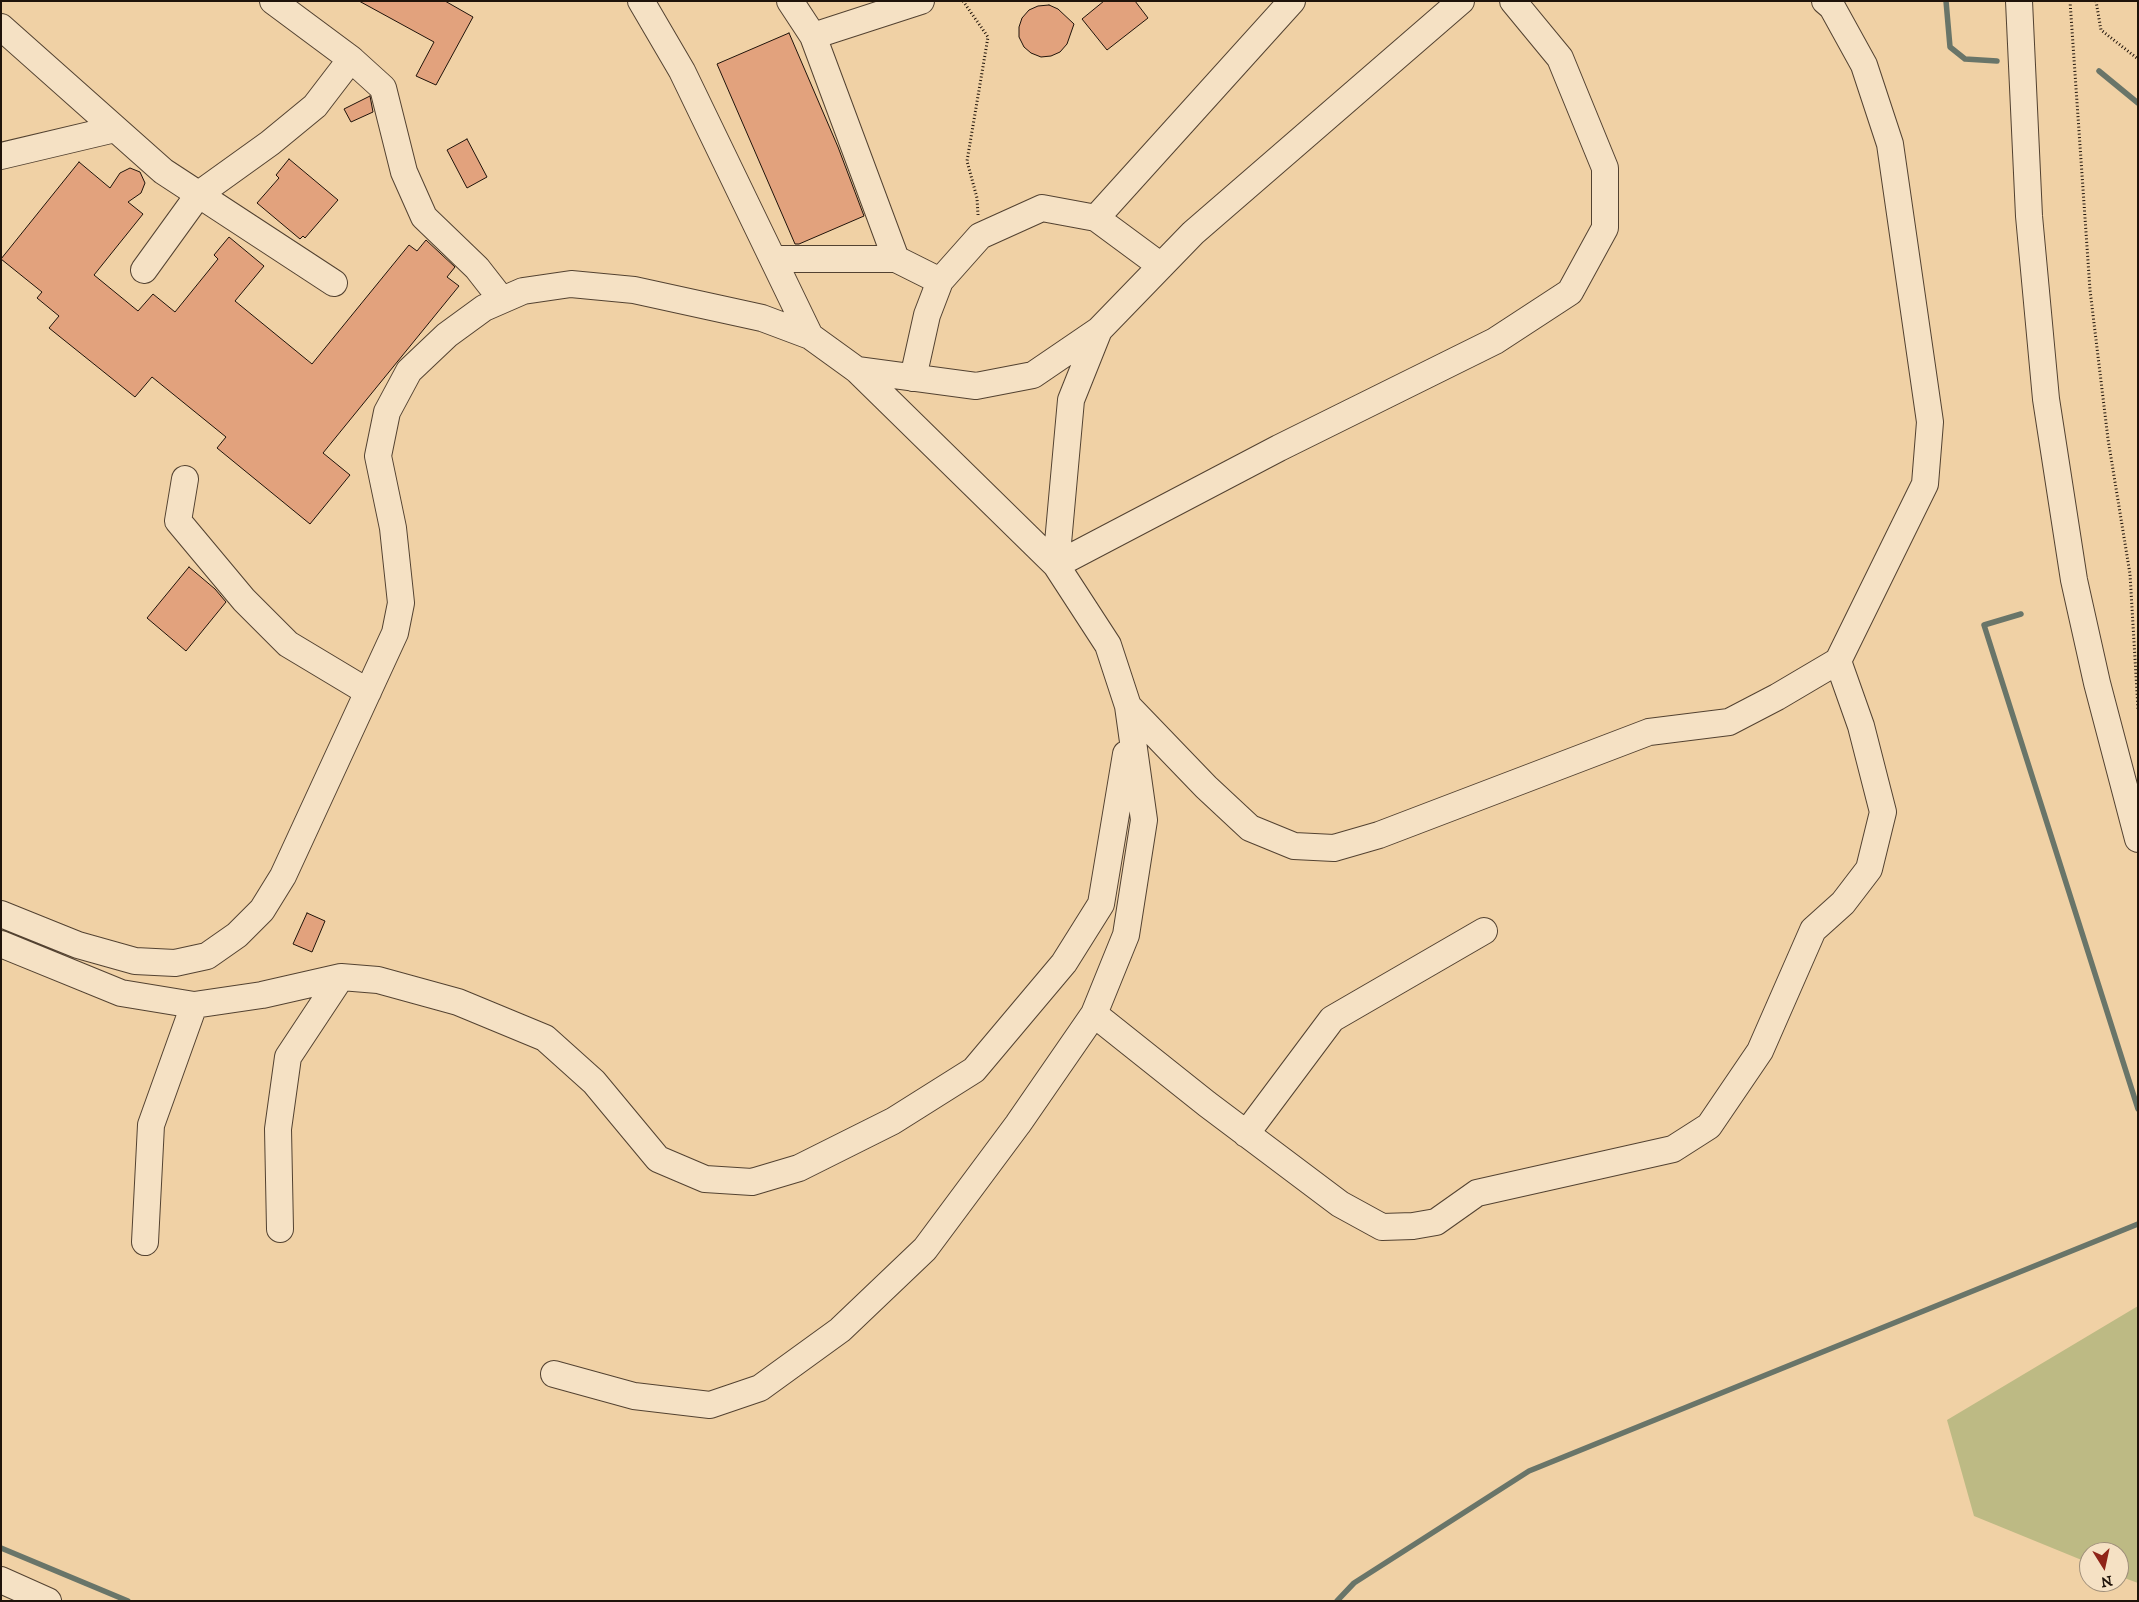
<!DOCTYPE html>
<html>
<head>
<meta charset="utf-8">
<style>
	body { margin:0 }
	#map { position:relative; width:2139px; height:1602px; overflow:hidden; background:#f0d1a5; font-family:"IM FELL DW Pica",serif }
	canvas { display:block }
	.frame { position:absolute; inset:0; border:2px solid #1f130a; pointer-events:none }
	.north { position:absolute; left:2079px; top:1542px; width:50px; height:50px; box-sizing:border-box; background:#f5e1c4; border:1px solid #9f8f7a; border-radius:50%; rotate:170deg; font-size:14px; font-weight:700; line-height:20px; text-align:center; color:#1f130a }
	.north::after { content:''; display:block; margin:auto; width:18px; height:22px; background:#8f2418; clip-path:polygon(50% 0,100% 100%,50% 72%,0 100%) }
</style>
</head>
<body>
<div id="map">
<canvas width="2139" height="1602"></canvas>
<div class="frame"></div>
<div class="north">N</div>
</div>
<script>
const ctx = document.querySelector('canvas').getContext('2d');
ctx.lineJoin = 'round';
function fill(path, color) {
  ctx.fillStyle = color;
  ctx.fill(path, 'evenodd');
}
function toPath(rows) {
  const path = new Path2D();
  for (const r of rows) {
    path.moveTo(r[0], r[1]);
    for (let i = 2; i < r.length; i += 2) path.lineTo(r[i], r[i + 1]);
  }
  return path;
}
function stroke(path, color, width, dash) {
  ctx.strokeStyle = color;
  ctx.lineWidth = width;
  ctx.lineCap = dash ? 'butt' : 'round';
  ctx.setLineDash(dash || []);
  ctx.stroke(path);
}
fill(toPath([
	[2138,1306,2138,1583,2119,1576,2119,1552,2089,1552,2089,1563,1974,1516,1947,1420]
]), '#bdba84');
stroke(toPath([
	[1946,1,1950,47,1965,59,1997,61],
	[2099,71,2138,103],
	[2021,614,1984,625,2138,1109],
	[1,1548,128,1601],
	[1337,1601,1354,1583,1529,1471,2138,1224]
]), '#697569', 5.5);
const building = toPath([
	[359,1,445,1,473,17,436,85,416,76,434,42,359,1],
	[1104,1,1135,1,1148,18,1107,50,1082,19,1104,1],
	[1049,5,1058,9,1074,24,1067,44,1060,52,1051,56,1041,57,1031,53,1024,47,1019,37,1019,27,1022,18,1029,10,1038,6,1049,5],
	[789,33,838,147,864,216,799,244,795,244,717,64,789,33],
	[370,96,373,112,351,122,344,109,370,96],
	[467,139,487,177,467,188,447,150,467,139],
	[289,159,338,200,305,238,303,236,300,239,257,203,279,178,276,175,289,159],
	[79,162,110,188,120,173,130,168,140,172,145,183,141,193,128,202,143,214,94,275,138,311,153,294,175,312,218,259,214,255,229,237,264,266,235,301,312,364,409,245,417,251,426,240,455,267,447,277,459,286,323,453,350,475,310,524,217,448,226,437,152,377,135,397,49,328,59,316,37,298,42,292,1,259,79,162],
	[189,567,215,589,226,602,186,651,147,618,189,567],
	[307,913,325,921,312,952,293,944,307,913]
]);
fill(building, '#e2a27d');
stroke(building, '#1f130a', 1);
const minor = toPath([
	[273,1,351,59],
	[641,1,682,71,810,336],
	[790,1,813,36,921,1],
	[1825,1,1832,7,1864,65,1890,144,1930,422,1925,484,1838,661],
	[2019,1,2029,216,2046,399,2074,580,2097,683,2138,839],
	[1,27,163,171,334,283],
	[813,36,896,259,940,281],
	[1,156,115,129],
	[1096,218,1292,1],
	[773,259,896,259],
	[144,270,199,194,270,143,315,106,351,59,383,88,404,172,424,217,477,268,502,300],
	[857,370,976,386,1033,375,1099,330],
	[913,378,927,315,940,281,980,236,1042,208,1096,218,1161,266],
	[185,479,178,521,244,600,288,644,368,692],
	[1056,565,1279,448,1495,341,1570,292,1605,228,1605,168,1560,58,1513,1],
	[1056,565,1071,400,1099,330,1193,233,1461,1],
	[1,914,78,945,135,961,175,963,207,956,237,935,262,910,283,876,395,633,401,603,393,528,378,456,387,412,409,371,447,335,484,308,523,291,571,284,634,290,762,318,810,336,857,370,1056,565,1108,645,1128,706,1144,820,1126,935,1094,1014,1018,1124,925,1249,840,1330,760,1388,710,1405,634,1396,554,1374],
	[1,944,121,993,194,1005,262,995,341,977,378,980,458,1002,545,1038,594,1082,658,1159,705,1179,752,1182,799,1168,893,1121,974,1070,1064,963,1101,904,1126,754],
	[1094,1014,1207,1104,1340,1204,1382,1227,1413,1226,1436,1222,1477,1193,1673,1149,1709,1126,1760,1051,1813,930,1843,903,1869,869,1883,812,1861,726,1838,661,1777,697,1729,722,1649,732,1379,835,1334,848,1294,846,1250,828,1206,787,1128,706],
	[1246,1134,1332,1019,1484,931],
	[280,1229,278,1129,288,1057,341,977],
	[145,1242,151,1125,194,1005],
	[1,1580,48,1601]
]);
stroke(minor, '#534231', 28);
stroke(toPath([
	[963,1,988,37,967,161,977,198,978,215],
	[2070,1,2090,290,2108,439,2130,574,2138,709],
	[2096,1,2101,30,2138,59]
]), '#1f130a', 3, [1, 2.5]);
stroke(minor, '#f5e1c4', 26);
</script>
</body>
</html>
